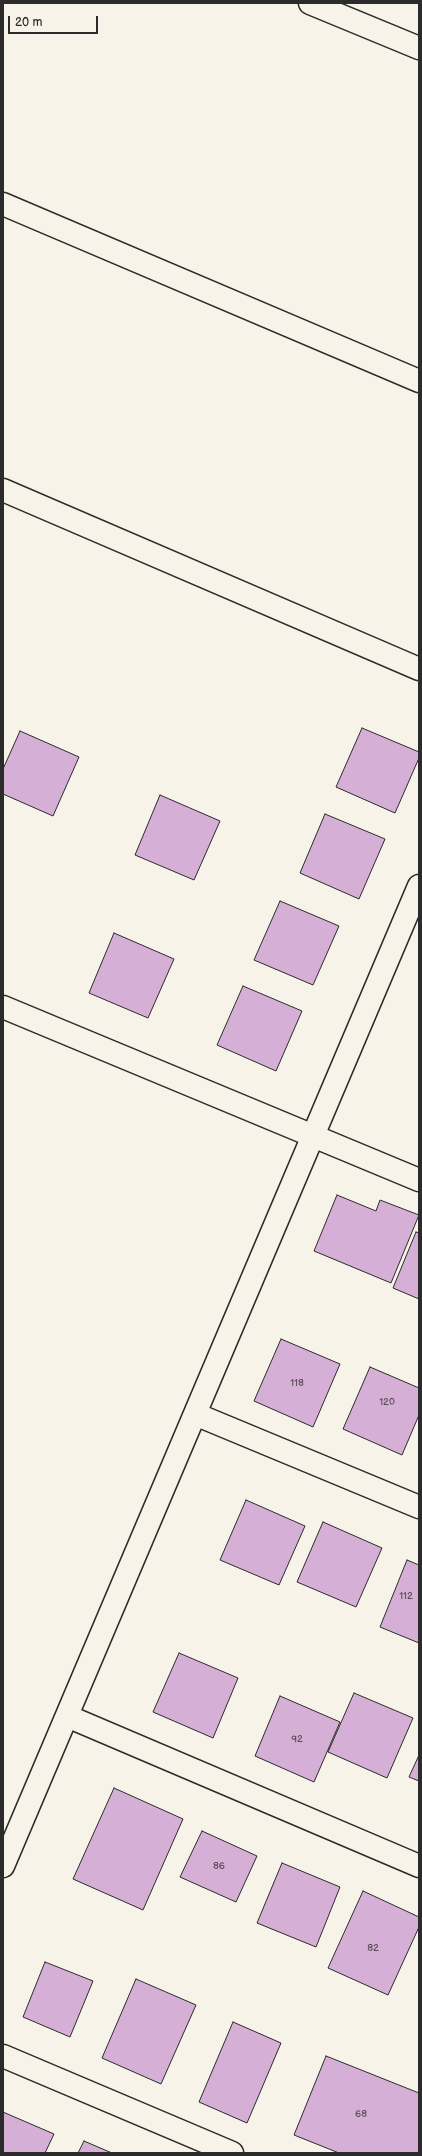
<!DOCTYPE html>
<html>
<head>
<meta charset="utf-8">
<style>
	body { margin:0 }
	#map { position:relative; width:422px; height:2156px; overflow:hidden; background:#f7f3e8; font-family:"Balsamiq Sans",sans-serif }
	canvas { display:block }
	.frame { position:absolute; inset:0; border:4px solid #2b2b2b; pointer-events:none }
	.scale { position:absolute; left:8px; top:16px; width:90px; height:18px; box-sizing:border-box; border:2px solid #2b2b2b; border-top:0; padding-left:5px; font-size:12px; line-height:14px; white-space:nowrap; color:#2b2b2b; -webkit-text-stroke:3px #f7f3e8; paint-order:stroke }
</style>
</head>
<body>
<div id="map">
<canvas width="422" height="2156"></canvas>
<div class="frame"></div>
<div class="scale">20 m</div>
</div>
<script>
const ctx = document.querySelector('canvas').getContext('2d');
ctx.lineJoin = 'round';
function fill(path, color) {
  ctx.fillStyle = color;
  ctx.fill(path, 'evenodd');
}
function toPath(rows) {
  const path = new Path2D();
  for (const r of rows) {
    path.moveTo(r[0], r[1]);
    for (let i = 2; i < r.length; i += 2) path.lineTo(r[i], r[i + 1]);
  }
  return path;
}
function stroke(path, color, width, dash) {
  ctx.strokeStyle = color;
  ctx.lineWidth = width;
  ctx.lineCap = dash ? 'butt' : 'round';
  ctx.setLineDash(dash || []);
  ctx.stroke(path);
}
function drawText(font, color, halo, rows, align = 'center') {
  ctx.font = font + ' "Balsamiq Sans",sans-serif';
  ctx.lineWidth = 4;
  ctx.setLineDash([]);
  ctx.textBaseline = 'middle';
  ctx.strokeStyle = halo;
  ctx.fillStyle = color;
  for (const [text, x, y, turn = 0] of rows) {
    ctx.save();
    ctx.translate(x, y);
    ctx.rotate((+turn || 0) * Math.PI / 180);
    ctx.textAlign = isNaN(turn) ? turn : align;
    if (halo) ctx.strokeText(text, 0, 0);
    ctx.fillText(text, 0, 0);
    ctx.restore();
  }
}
const building = toPath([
	[362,728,419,752,419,758,395,813,336,787,362,728],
	[20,731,79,757,53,816,3,794,3,769,20,731],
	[160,795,220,821,194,880,135,855,160,795],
	[325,814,385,839,359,899,300,873,325,814],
	[280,901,339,926,313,985,254,960,280,901],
	[114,933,174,959,148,1018,89,993,114,933],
	[243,986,302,1011,276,1071,217,1045,243,986],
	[337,1195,376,1211,380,1200,419,1215,391,1283,314,1251,337,1195],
	[416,1232,419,1233,419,1299,393,1288,416,1232],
	[281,1339,340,1364,313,1427,254,1401,281,1339],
	[370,1367,419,1388,419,1415,402,1455,343,1429,370,1367],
	[246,1500,305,1526,279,1585,220,1560,246,1500],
	[323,1522,382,1548,356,1607,297,1582,323,1522],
	[407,1560,419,1565,419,1643,380,1627,407,1560],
	[179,1653,238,1678,213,1738,153,1712,179,1653],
	[354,1693,413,1718,387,1778,328,1752,354,1693],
	[280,1696,340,1722,314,1782,255,1756,280,1696],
	[419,1755,419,1781,409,1777,419,1755],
	[114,1788,183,1819,143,1910,73,1879,114,1788],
	[202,1831,257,1856,236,1902,180,1877,202,1831],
	[282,1863,340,1887,316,1947,257,1923,282,1863],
	[363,1891,419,1917,419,1927,388,1995,328,1968,363,1891],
	[45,1962,93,1981,70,2037,23,2017,45,1962],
	[136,1979,196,2005,161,2084,102,2058,136,1979],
	[233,2022,281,2043,247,2123,199,2102,233,2022],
	[326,2056,419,2093,419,2153,339,2153,294,2135,326,2056],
	[3,2112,54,2134,45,2153,3,2153,3,2112],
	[84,2141,112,2153,78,2153,84,2141]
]);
fill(building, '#d6afd7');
stroke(building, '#2b2b2b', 1);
const minor = toPath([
	[310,3,419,48],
	[3,204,419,381],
	[3,490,419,669],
	[3,1007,419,1180],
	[195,1414,419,1507],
	[67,1716,419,1866],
	[3,1866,419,886],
	[3,2056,232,2153]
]);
stroke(minor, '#2b2b2b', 25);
stroke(minor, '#f7f3e8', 22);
drawText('10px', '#564c56', null, [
	["118",297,1383],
	["120",387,1402],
	["112",406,1596],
	["92",297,1739],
	["86",219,1866],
	["82",373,1948],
	["68",361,2114]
]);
</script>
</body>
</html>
